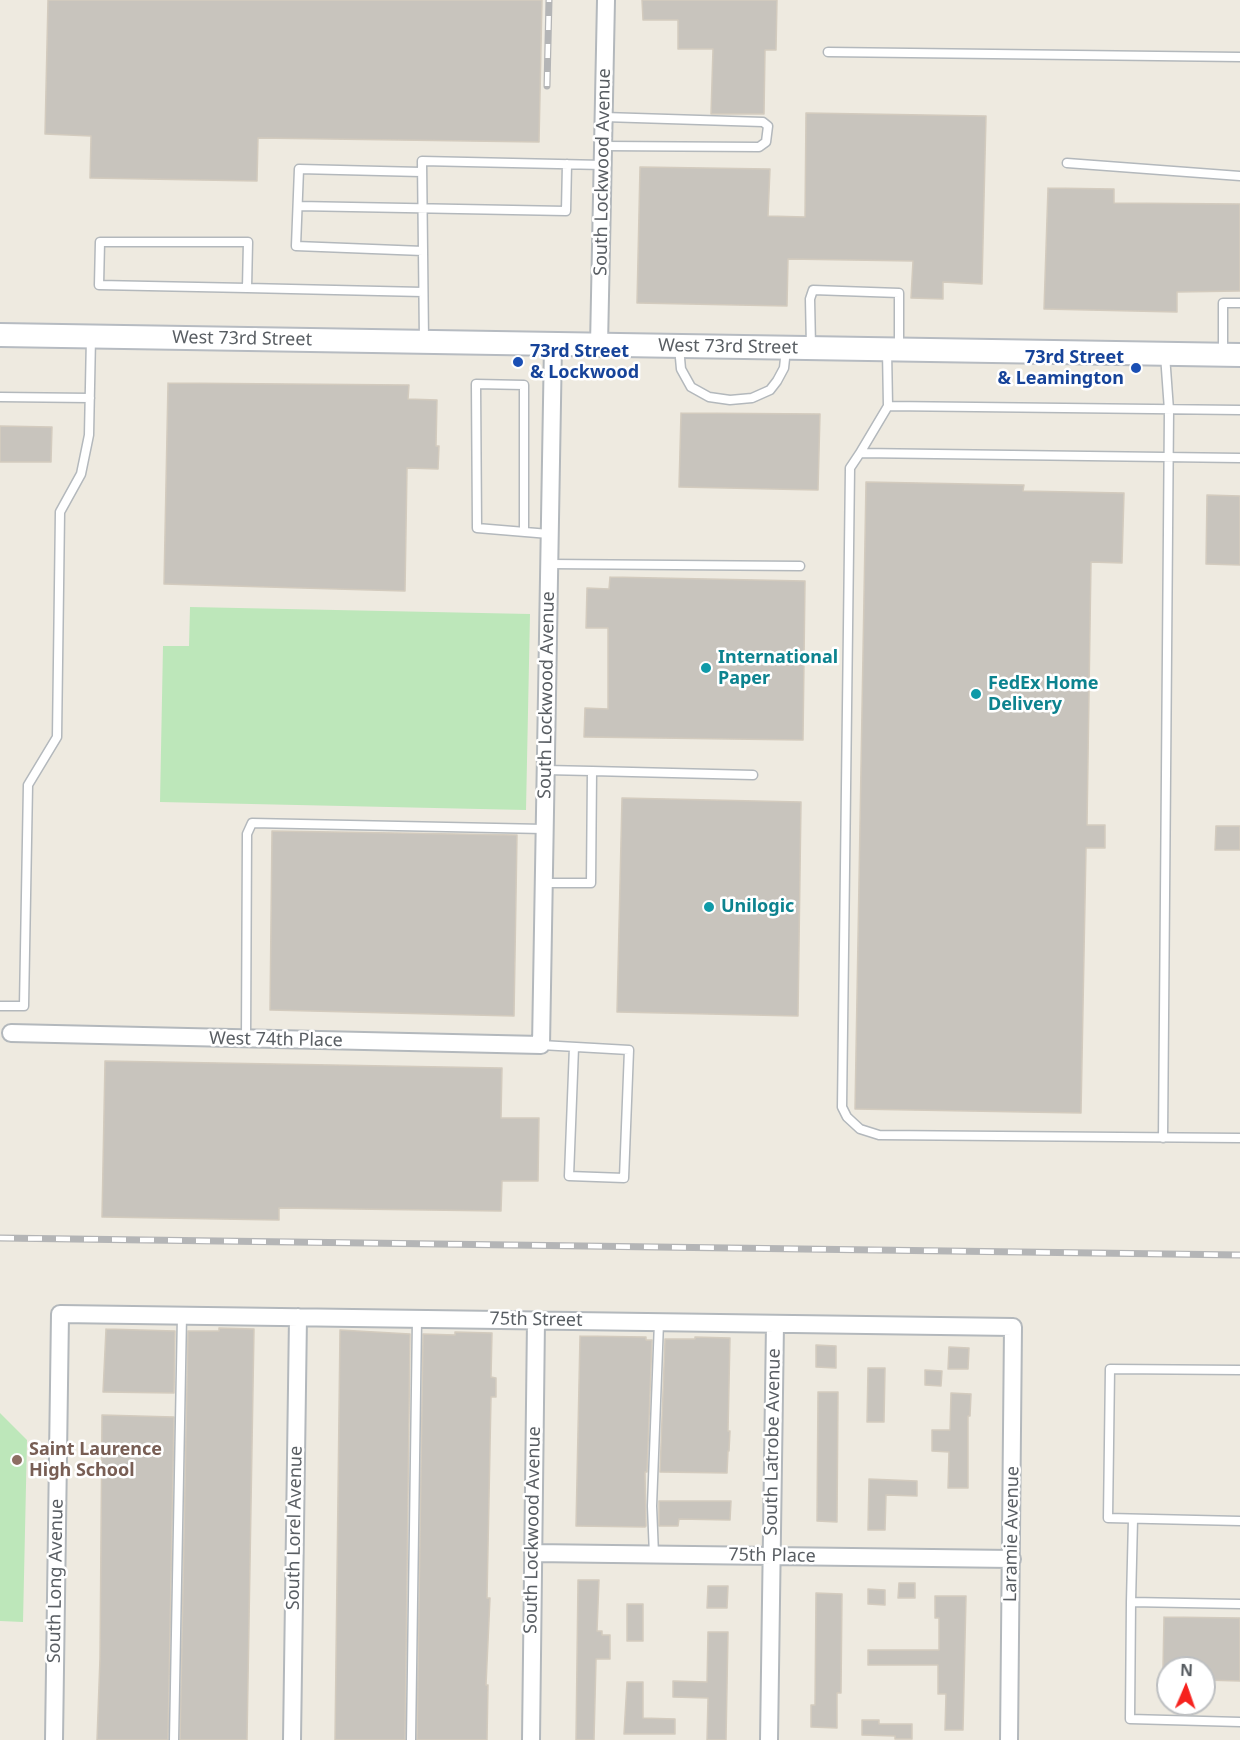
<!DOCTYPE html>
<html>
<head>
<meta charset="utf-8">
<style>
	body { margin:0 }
	#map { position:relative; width:1240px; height:1740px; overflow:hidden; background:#eeeae0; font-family:"Noto Sans",sans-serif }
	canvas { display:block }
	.north { position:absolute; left:1156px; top:1656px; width:60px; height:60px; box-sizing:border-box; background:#fff; border:2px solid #bdbfc1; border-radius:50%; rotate:2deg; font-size:16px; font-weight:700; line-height:24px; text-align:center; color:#595e63 }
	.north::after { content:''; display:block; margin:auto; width:21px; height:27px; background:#f6221e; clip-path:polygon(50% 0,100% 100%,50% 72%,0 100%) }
</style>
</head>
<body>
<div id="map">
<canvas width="1240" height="1740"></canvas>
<div class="north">N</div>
</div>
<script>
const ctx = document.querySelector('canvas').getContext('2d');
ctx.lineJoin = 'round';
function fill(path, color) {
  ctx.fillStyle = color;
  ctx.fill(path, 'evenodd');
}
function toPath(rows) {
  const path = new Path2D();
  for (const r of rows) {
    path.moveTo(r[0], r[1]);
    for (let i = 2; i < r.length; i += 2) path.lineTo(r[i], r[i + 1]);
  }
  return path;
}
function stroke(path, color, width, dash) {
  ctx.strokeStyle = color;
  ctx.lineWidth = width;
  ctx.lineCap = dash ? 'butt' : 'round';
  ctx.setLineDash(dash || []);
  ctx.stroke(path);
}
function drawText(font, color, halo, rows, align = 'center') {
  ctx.font = font + ' "Noto Sans",sans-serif';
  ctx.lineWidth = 5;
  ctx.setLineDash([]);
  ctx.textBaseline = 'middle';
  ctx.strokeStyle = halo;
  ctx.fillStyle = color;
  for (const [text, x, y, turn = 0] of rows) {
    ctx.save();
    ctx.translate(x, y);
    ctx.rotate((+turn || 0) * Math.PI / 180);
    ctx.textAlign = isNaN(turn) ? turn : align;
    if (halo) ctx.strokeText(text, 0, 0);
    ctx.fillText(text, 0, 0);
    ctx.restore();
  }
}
fill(toPath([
	[190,607,530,614,526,810,160,802,163,646,189,646],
	[0,1413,27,1440,23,1622,0,1621]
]), '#bde7ba');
const building = toPath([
	[48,0,542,0,539,142,258,138,257,181,90,178,91,136,45,134,48,0],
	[642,0,777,0,776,50,765,50,764,114,711,114,713,49,678,49,678,20,643,20,642,0],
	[806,113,986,116,982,284,943,282,943,299,911,298,913,261,788,259,787,306,637,303,640,167,770,169,768,216,805,217,806,113],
	[1048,188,1114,189,1114,203,1240,204,1240,291,1177,292,1177,312,1044,309,1048,188],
	[168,383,409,385,408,399,437,400,436,446,439,446,438,469,407,468,405,591,164,584,168,383],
	[681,413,820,414,818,490,679,487,681,413],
	[0,426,52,427,51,462,0,462,0,426],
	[866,482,1024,485,1023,491,1124,493,1122,563,1091,562,1087,825,1105,825,1105,848,1086,848,1081,1113,855,1109,866,482],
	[1207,495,1240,496,1240,565,1206,564,1207,495],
	[610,577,805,581,803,740,584,737,585,708,608,709,608,628,586,628,587,588,609,589,610,577],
	[622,798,801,802,798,1016,617,1012,622,798],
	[1216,826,1240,826,1240,850,1215,850,1216,826],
	[272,831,517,835,514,1016,270,1010,272,831],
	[105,1061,502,1068,501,1118,539,1118,538,1181,502,1181,501,1211,279,1208,279,1220,102,1217,105,1061],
	[219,1328,254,1329,247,1740,180,1740,188,1331,219,1331,219,1328],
	[106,1329,175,1331,174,1393,103,1392,106,1329],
	[340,1330,410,1334,405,1740,335,1740,340,1330],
	[455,1332,492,1333,491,1377,496,1378,496,1397,491,1397,487,1598,490,1598,486,1685,488,1685,487,1740,417,1740,423,1334,455,1335,455,1332],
	[580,1336,646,1337,646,1340,652,1340,647,1472,645,1472,646,1526,645,1527,576,1526,580,1336],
	[695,1337,730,1338,728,1431,730,1431,729,1451,728,1451,727,1473,660,1472,665,1339,695,1339,695,1337],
	[816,1345,836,1346,836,1368,816,1367,816,1345],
	[949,1347,969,1348,968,1369,948,1369,949,1347],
	[868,1368,885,1368,884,1422,867,1422,868,1368],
	[925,1370,942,1371,941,1386,925,1385,925,1370],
	[818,1392,838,1392,837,1522,817,1521,818,1392],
	[951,1393,971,1394,970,1416,968,1416,968,1488,948,1488,949,1452,932,1451,932,1430,950,1430,951,1393],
	[102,1415,174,1417,168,1740,97,1740,100,1658,102,1415],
	[869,1479,917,1481,917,1496,886,1495,885,1530,868,1530,869,1479],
	[659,1501,731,1501,730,1520,679,1519,678,1526,659,1526,659,1501],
	[578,1580,599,1580,597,1631,602,1631,602,1635,610,1635,610,1659,596,1659,594,1740,576,1740,578,1580],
	[899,1583,915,1583,915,1598,898,1598,899,1583],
	[708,1586,728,1586,727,1608,707,1608,708,1586],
	[868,1589,885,1590,885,1605,868,1604,868,1589],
	[816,1593,842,1594,841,1693,837,1693,837,1728,811,1727,811,1705,815,1705,816,1593],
	[935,1596,966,1596,963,1730,945,1730,946,1694,938,1694,938,1665,868,1665,868,1650,939,1650,939,1618,935,1618,935,1596],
	[627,1604,643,1604,643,1641,627,1641,627,1604],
	[1164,1617,1240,1618,1240,1681,1204,1680,1204,1668,1163,1668,1164,1617],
	[708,1632,728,1632,726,1740,707,1740,708,1698,673,1697,673,1681,707,1682,708,1632],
	[627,1682,643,1682,643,1718,675,1719,675,1734,624,1734,627,1682],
	[862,1720,879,1720,879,1724,912,1724,912,1739,895,1739,895,1736,862,1735,862,1720]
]);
fill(building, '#c8c4bd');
stroke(building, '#d3cbbe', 1.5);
const lane = toPath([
	[828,52,1240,57],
	[603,146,759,147,766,142,768,126,763,122,604,117],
	[1067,163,1240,176],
	[421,172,299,169,296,246,423,251],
	[298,206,566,211,567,164],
	[247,288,248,242,100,242,99,285,247,288,423,292],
	[424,341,422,161,603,165],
	[679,347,681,369,691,387,709,397,730,400,752,398,770,390,777,381,784,368,786,349],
	[811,347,810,299,813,290,899,293,899,349],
	[887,350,888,406,860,453,1240,458],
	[1223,354,1223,303,1240,303],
	[0,397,90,398],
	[888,406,1240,410],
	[860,453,850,468,842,1107,847,1117,860,1129,879,1135,1240,1138],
	[524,532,524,385,476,384,477,528,549,534],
	[549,564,800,566],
	[592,771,753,775],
	[543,883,591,883,592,771,545,770],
	[0,1006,24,1006,28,785,57,737,60,512,81,474,89,435,91,337],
	[246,1039,247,834,252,823,544,829],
	[541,1045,629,1050,624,1178,569,1176,574,1047],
	[1163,1138,1169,410,1165,355],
	[1240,1370,1110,1369,1108,1518,1240,1521],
	[654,1555,652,1506,659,1322],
	[1131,1602,1133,1519],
	[1240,1604,1131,1602,1130,1719,1240,1722],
	[174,1740,182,1315],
	[411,1740,417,1319]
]);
const street = toPath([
	[599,345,606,0],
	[11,1033,541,1045,553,344],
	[533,1553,1012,1559],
	[54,1740,60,1314,1013,1327,1009,1740],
	[292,1740,298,1317],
	[531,1740,536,1320],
	[769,1740,775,1324]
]);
const secondary = toPath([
	[0,335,1240,355]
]);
stroke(lane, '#b3b8bc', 11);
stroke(street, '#b3b8bc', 20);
stroke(secondary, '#b6bbc1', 26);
stroke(lane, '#fff', 8);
stroke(street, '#fff', 16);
stroke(secondary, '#fff', 22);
const rail = toPath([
	[547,86,549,0],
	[0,1238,1240,1255]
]);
stroke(rail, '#b4b5b6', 7);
stroke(rail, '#fff', 4.5, [14]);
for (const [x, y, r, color] of [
	[518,362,6,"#1a4fb4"],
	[1136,368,6,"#1a4fb4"],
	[706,668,6,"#0f9aa8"],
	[976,694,6,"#0f9aa8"],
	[709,907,6,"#0f9aa8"],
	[17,1460,6,"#8d6e63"]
]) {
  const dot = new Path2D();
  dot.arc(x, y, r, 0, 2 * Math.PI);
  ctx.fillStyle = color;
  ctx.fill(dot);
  stroke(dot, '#fff', 2);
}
drawText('18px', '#595e63', '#fff', [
	["South Lockwood Avenue",603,172,-89],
	["West 73rd Street",242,339,1],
	["West 73rd Street",728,347,1],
	["South Lockwood Avenue",547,695,-89],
	["West 74th Place",276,1040,1],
	["75th Street",536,1320,1],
	["South Latrobe Avenue",773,1442,-89],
	["South Lorel Avenue",295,1528,-89],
	["South Lockwood Avenue",533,1530,-89],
	["Laramie Avenue",1012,1534,-89],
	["75th Place",772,1556,1],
	["South Long Avenue",56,1581,-89]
]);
drawText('bold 18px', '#164399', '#fff', [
	["73rd Street",530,352],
	["& Lockwood",530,373],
	["73rd Street",1124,358,"right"],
	["& Leamington",1124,379,"right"]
], 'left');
drawText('bold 18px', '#0d838f', '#fff', [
	["International",718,658],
	["Paper",718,679],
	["FedEx Home",988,684],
	["Delivery",988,705],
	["Unilogic",721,907]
], 'left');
drawText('bold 18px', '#785e54', '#fff', [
	["Saint Laurence",29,1450],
	["High School",29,1471]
], 'left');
</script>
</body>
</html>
